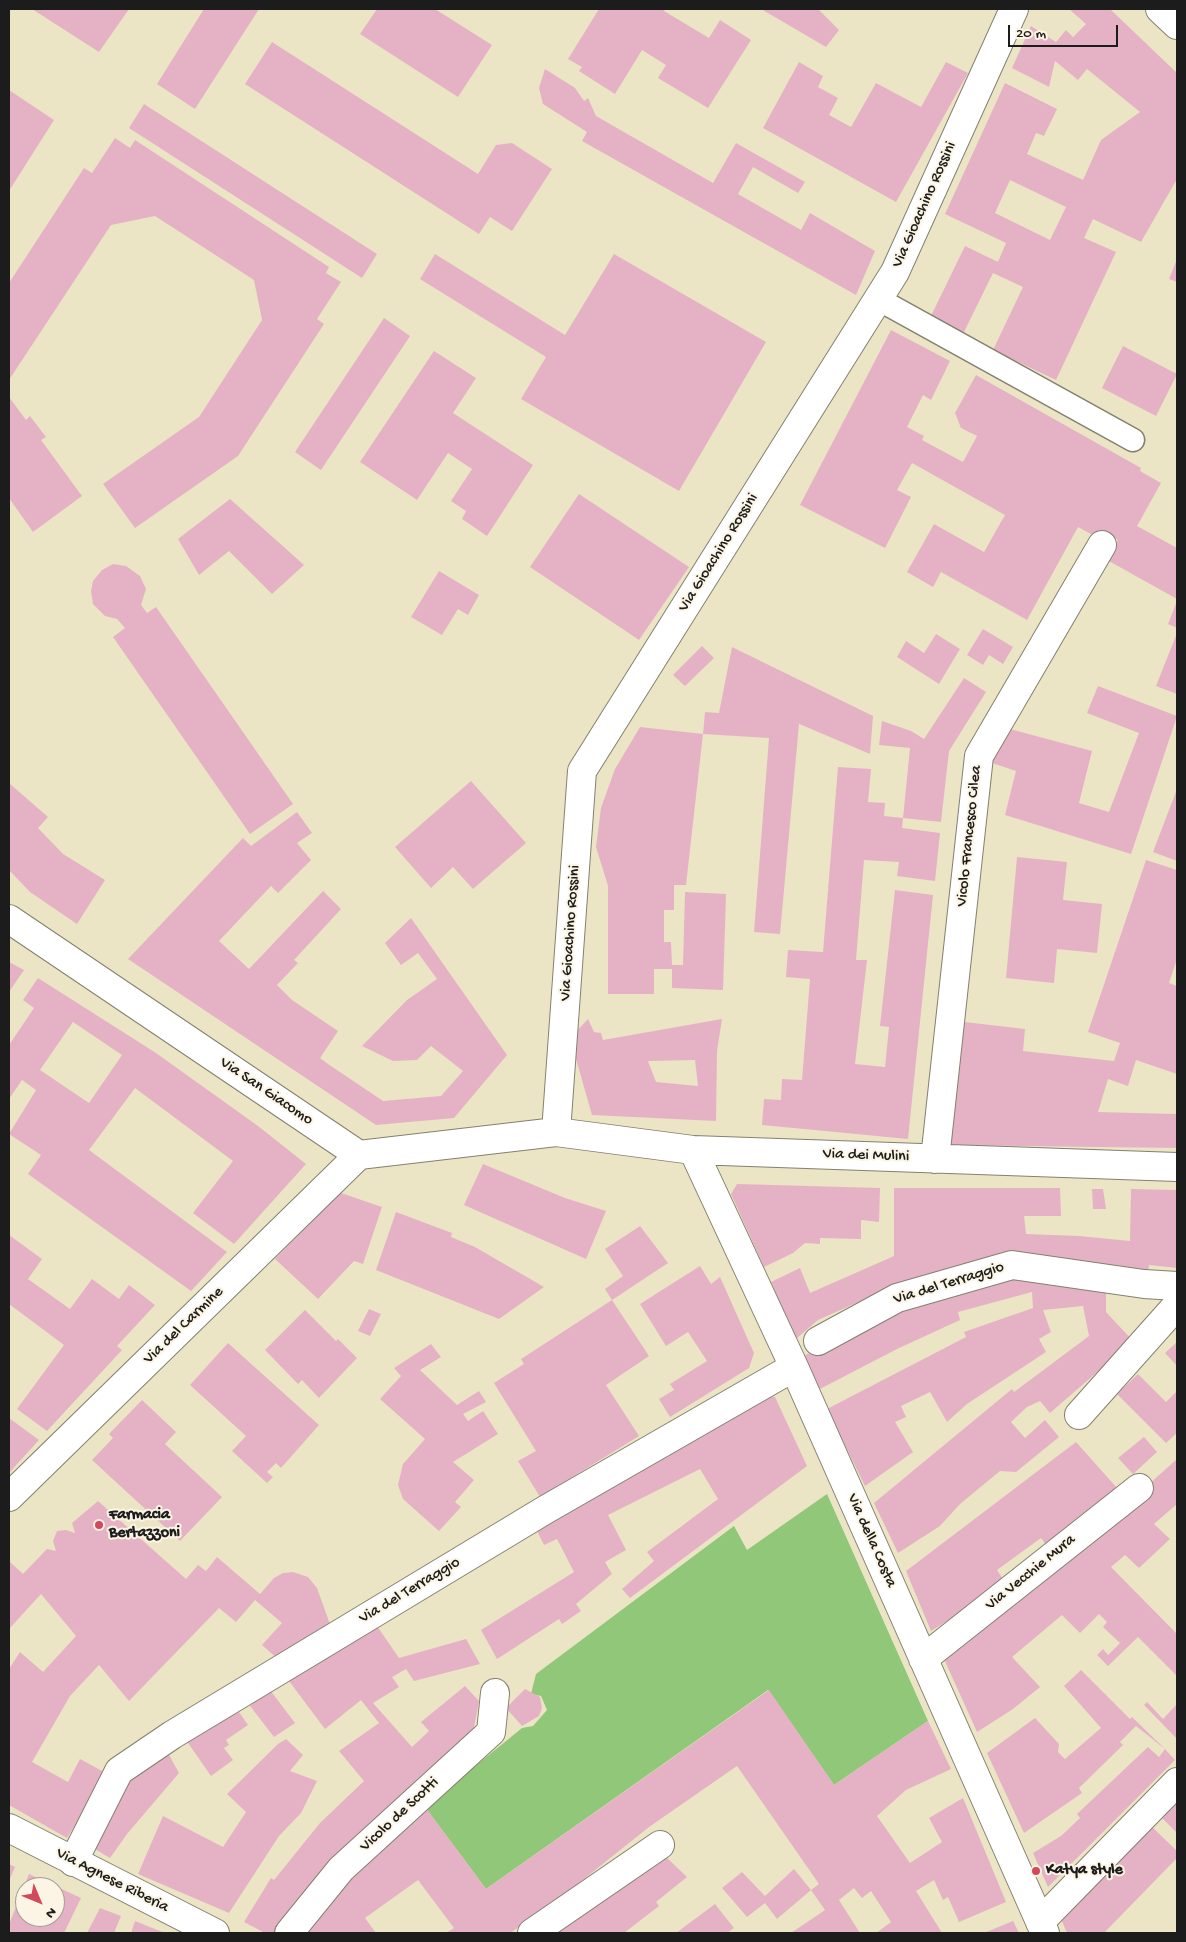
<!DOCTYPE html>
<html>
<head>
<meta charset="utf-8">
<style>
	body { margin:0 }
	#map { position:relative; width:1186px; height:1942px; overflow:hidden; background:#ebe5c5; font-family:"Gochi Hand",sans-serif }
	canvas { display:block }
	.frame { position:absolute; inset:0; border:10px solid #1c1c1c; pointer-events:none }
	.north { position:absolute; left:15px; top:1877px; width:50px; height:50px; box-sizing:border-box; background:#fcf5e5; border:1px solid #a29e95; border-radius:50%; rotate:135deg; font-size:14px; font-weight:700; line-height:20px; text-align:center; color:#1c1c1c }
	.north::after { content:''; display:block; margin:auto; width:18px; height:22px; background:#d1495b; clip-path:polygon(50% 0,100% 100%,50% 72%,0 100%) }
	.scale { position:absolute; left:1008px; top:25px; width:110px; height:22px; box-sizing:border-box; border:2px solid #1c1c1c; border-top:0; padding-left:6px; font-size:15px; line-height:18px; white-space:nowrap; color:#1c1c1c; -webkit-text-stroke:4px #fcf5e5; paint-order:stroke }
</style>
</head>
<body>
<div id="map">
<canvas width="1186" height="1942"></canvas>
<div class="frame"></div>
<div class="north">N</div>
<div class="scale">20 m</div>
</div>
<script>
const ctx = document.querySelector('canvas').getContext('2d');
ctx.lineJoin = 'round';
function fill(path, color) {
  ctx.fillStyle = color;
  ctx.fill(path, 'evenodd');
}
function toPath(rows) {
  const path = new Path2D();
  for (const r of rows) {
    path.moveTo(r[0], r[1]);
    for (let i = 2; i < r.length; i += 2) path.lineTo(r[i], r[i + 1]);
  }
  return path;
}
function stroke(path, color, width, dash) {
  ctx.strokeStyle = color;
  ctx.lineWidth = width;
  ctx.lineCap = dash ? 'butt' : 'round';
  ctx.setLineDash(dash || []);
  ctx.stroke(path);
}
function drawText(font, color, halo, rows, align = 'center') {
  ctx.font = font + ' "Gochi Hand",sans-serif';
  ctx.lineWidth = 4;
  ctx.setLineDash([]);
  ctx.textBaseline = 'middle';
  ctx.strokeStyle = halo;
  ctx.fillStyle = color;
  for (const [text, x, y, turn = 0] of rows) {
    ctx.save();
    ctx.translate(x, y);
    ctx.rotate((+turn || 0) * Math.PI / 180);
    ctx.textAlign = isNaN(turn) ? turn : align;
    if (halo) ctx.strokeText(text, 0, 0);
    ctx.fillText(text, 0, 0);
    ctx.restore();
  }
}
fill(toPath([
	[827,1494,928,1721,834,1785,768,1690,486,1889,425,1807,522,1728,533,1726,547,1710,541,1696,531,1694,536,1674,734,1526,747,1550]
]), '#90c779');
fill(toPath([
	[32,9,129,9,99,52],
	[204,9,259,9,195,109,157,84],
	[377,9,435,9,492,45,458,97,360,34],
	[599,9,665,9,664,11,709,38,720,20,751,40,708,108,658,78,666,65,642,50,615,94,579,71,582,67,568,59],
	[761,9,818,9,839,30,826,47],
	[1069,9,1110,9,1177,73,1177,179,1141,242,1093,219,1084,238,1116,252,1056,380,993,350,1023,287,993,273,963,334,930,318,965,246,998,262,1006,243,945,214,1005,83,1057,109,1044,136,1036,133,1027,154,1083,180,1101,140,1140,112,1087,69,1078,80,1055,61,1049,87,1012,68,1031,26,1056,42,1066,30,1073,37,1086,24],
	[1010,180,1066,207,1050,240,995,213],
	[272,42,478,174,496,145,512,143,552,169,512,231,490,217,479,234,245,84],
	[799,62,823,76,818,87,838,98,829,115,851,127,876,83,921,107,946,62,968,73,896,202,763,128],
	[545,69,575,88,584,101,588,98,596,116,713,183,736,143,805,182,798,193,753,167,738,194,801,230,810,213,875,251,856,295,582,141,587,132,543,104,539,88],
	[9,90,54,120,9,191],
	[144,104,377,254,362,278,129,128],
	[115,138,130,148,135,140,329,267,326,273,341,282,317,319,324,324,238,456,135,528,103,484,199,417,262,320,254,280,155,216,111,225,9,380,9,283,84,168,92,173],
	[435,254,565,335,614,254,766,342,679,491,521,399,546,357,420,279],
	[1177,259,1177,282,1169,279],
	[384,318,410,336,321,470,295,452],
	[891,330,950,361,931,400,923,395,907,427,924,436,922,440,963,462,977,436,961,428,955,413,976,375,1141,468,1140,471,1161,483,1137,526,1177,548,1177,599,1107,560,1118,540,1105,533,1102,540,1078,527,1027,620,941,572,933,587,907,572,934,524,984,552,1005,515,912,463,897,490,911,497,885,548,800,505],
	[1123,346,1177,374,1156,416,1102,388],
	[434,351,476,378,453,413,533,465,487,536,462,519,466,511,451,501,472,469,448,453,417,500,360,462],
	[9,397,26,420,30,416,46,437,41,440,82,496,33,532,9,498],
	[579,494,689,567,639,640,530,567],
	[230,499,304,565,272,594,229,551,199,575,178,539],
	[113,564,126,566,140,576,146,589,141,605,147,613,156,607,293,804,250,834,113,637,125,628,117,619,105,616,93,604,91,591,93,581,102,570],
	[439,571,479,595,468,615,458,609,442,635,411,617],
	[1177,601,1177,628,1168,624],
	[983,629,1013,647,1003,664,989,655,983,665,967,655],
	[1177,633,1177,694,1156,686],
	[936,634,960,649,939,684,897,657,906,641,924,653],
	[702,646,714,658,685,686,673,675],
	[732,647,873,716,870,754,790,720,799,724,780,934,754,932,769,738,703,734,705,712,719,713],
	[964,678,986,692,949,751,941,822,903,818,910,748,879,745,882,721,911,731,924,739],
	[1098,686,1177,716,1131,854,1005,815,1016,771,986,761,993,747,1000,749,1006,728,1092,751,1079,803,1109,812,1139,733,1087,713],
	[640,727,703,734,686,885,674,885,674,910,664,910,664,942,671,942,672,965,683,965,685,892,726,894,723,990,672,988,672,969,654,969,654,994,608,994,608,886,596,847,601,808,615,769],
	[838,767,871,769,868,802,885,803,884,816,903,818,902,828,940,833,935,881,897,876,899,862,864,860,856,960,867,960,855,1064,885,1067,889,1027,880,1026,895,890,933,895,908,1139,762,1125,764,1099,781,1100,782,1079,802,1080,810,979,786,977,788,950,823,952],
	[471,781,526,843,473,889,453,867,431,888,395,847],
	[9,783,48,817,38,828,63,854,105,880,77,924,30,892,9,870],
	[1177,789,1177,861,1153,852],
	[297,812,312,833,297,843,311,860,278,893,271,886,219,941,249,969,323,891,341,909,294,960,298,963,277,985,292,1000,338,1031,320,1058,328,1064,383,1101,441,1096,463,1071,431,1046,417,1060,393,1061,362,1046,407,1000,437,979,418,953,401,965,385,943,411,918,507,1055,454,1118,376,1125,128,959,243,838,251,846],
	[1017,857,1067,862,1063,900,1102,904,1097,953,1057,949,1054,983,1006,978],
	[1146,860,1177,870,1177,959,1169,983,1177,986,1177,1074,1136,1060,1128,1086,1108,1079,1098,1112,1177,1114,1177,1148,944,1145,956,1021,1025,1029,1023,1051,1114,1061,1120,1043,1088,1032],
	[9,962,24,970,9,992],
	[38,978,156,1053,258,1126,306,1164,234,1244,193,1213,233,1161,135,1088,89,1150,227,1252,191,1291,28,1174,41,1155,9,1134,36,1090,22,1080,9,1099,9,1045,34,1008,23,1000],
	[73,1022,122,1055,89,1103,40,1070],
	[588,1019,594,1032,601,1033,603,1040,722,1019,717,1051,716,1121,592,1115,570,1038],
	[695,1060,698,1086,656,1082,648,1061],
	[483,1164,565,1198,606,1211,586,1259,464,1205],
	[737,1184,880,1188,879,1222,861,1220,861,1239,820,1238,820,1244,805,1243,793,1253,764,1267,731,1194],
	[894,1188,1060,1188,1061,1216,1024,1216,1026,1234,1079,1236,1130,1241,1131,1189,1177,1190,1177,1268,1149,1265,1148,1272,940,1275,883,1291,818,1320,796,1339,771,1282,800,1268,810,1293,894,1256],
	[1092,1189,1103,1189,1106,1209,1093,1209],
	[341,1193,382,1207,363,1264,354,1261,318,1299,275,1259,337,1195],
	[396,1212,452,1233,451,1237,475,1247,544,1287,499,1319,376,1270],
	[640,1226,668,1263,612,1300,649,1356,606,1385,639,1436,540,1497,518,1461,536,1451,494,1383,524,1364,521,1359,612,1300,605,1289,623,1276,605,1249],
	[9,1235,42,1259,28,1279,70,1309,92,1279,119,1299,129,1285,155,1305,117,1346,122,1350,47,1431,17,1409,64,1345,9,1304],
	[700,1266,711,1284,720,1277,754,1353,749,1368,670,1417,659,1399,674,1390,670,1384,707,1361,688,1332,666,1346,640,1304],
	[1002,1274,1106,1281,1106,1312,1133,1341,1050,1413,1040,1401,1027,1407,1011,1422,1025,1438,1045,1420,1059,1437,1016,1472,1000,1471,960,1504,940,1526,898,1553,874,1503,1012,1389,1014,1392,1089,1336,1083,1306,1043,1310,1051,1332,1039,1339,1046,1352,967,1404,947,1422,930,1392,901,1406,906,1417,895,1422,913,1452,865,1486,827,1409,966,1337,964,1332,1033,1308,1032,1292,958,1312,960,1320,897,1349,818,1390,802,1357,861,1325],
	[369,1309,381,1314,370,1336,358,1331],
	[305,1310,336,1341,338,1339,357,1358,319,1398,302,1380,298,1384,265,1350],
	[1177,1342,1177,1366,1165,1353],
	[228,1343,319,1425,281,1468,276,1463,267,1472,273,1477,267,1483,232,1451,246,1436,190,1385],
	[431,1344,441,1357,420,1370,457,1405,479,1391,486,1402,463,1414,468,1421,483,1411,498,1434,453,1462,474,1480,455,1502,461,1507,439,1531,403,1499,398,1485,403,1464,425,1439,380,1399,401,1376,394,1368],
	[1138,1374,1166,1402,1177,1391,1177,1433,1166,1443,1117,1394],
	[759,1393,775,1397,807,1466,630,1598,622,1589,654,1561,647,1552,718,1499,700,1469,608,1515,626,1550,605,1562,612,1574,576,1604,581,1611,562,1624,559,1619,497,1659,481,1630,574,1572,557,1539,544,1545,535,1527],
	[142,1400,176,1432,165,1444,222,1497,180,1541,92,1460,113,1438,109,1434],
	[9,1418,39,1440,9,1473],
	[1144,1437,1157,1452,1133,1474,1118,1458],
	[1076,1442,1118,1489,1049,1549,1041,1538,997,1570,1006,1584,931,1631,906,1571],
	[1177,1459,1177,1504,1154,1524,1170,1539,1139,1568,1125,1555,1111,1567,1177,1634,1177,1676,1138,1637,1108,1666,1097,1655,1103,1649,1108,1655,1120,1643,1103,1627,1107,1622,1099,1614,1080,1633,1062,1615,1012,1657,1040,1687,1013,1709,977,1732,939,1648,1100,1528],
	[98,1501,186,1579,198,1565,206,1571,217,1557,260,1594,274,1578,283,1573,293,1572,308,1577,317,1588,331,1627,279,1660,262,1645,282,1623,255,1600,236,1622,219,1608,129,1701,99,1665,70,1696,32,1762,68,1782,80,1759,106,1773,67,1838,9,1805,9,1669,20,1652,43,1672,76,1636,41,1594,9,1629,9,1561,23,1574,47,1549,56,1551,53,1541,57,1531,66,1530,75,1533,72,1523],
	[377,1626,399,1658,466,1639,480,1664,414,1681,406,1669,392,1677,399,1687,373,1703,412,1747,429,1731,421,1722,465,1686,479,1701,473,1733,348,1849,274,1933,265,1933,244,1922,271,1878,274,1880,320,1823,364,1781,339,1751,379,1723,361,1700,325,1729,286,1677],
	[1081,1670,1130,1719,1132,1717,1165,1749,1136,1726,1120,1742,1123,1745,1079,1788,1082,1793,1024,1833,987,1753,1035,1718,1059,1744,1058,1752,1065,1759,1101,1728,1064,1686],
	[525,1689,540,1697,542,1708,539,1716,522,1726,506,1708],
	[270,1690,295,1723,274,1737,250,1706],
	[769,1690,834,1785,928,1721,951,1769,906,1790,877,1816,910,1863,942,1842,929,1818,963,1798,1006,1902,959,1922,948,1897,943,1900,934,1880,916,1891,942,1933,876,1933,891,1922,871,1891,862,1898,854,1888,839,1900,860,1933,791,1933,825,1910,811,1890,777,1919,765,1903,747,1917,722,1888,742,1872,765,1896,794,1869,811,1890,819,1884,737,1766,649,1827,549,1907,510,1933,446,1933,454,1928,418,1880,365,1918,376,1933,299,1933,398,1832,425,1807,486,1889],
	[1147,1702,1163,1719,1177,1704,1177,1739,1144,1705],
	[239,1712,248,1725,226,1740,229,1745,224,1748,233,1760,211,1776,186,1740],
	[286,1739,303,1755,290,1771,317,1781,301,1813,279,1836,229,1913,138,1874,163,1816,223,1847,246,1812,227,1794,278,1744],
	[1148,1747,1159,1757,1165,1749,1175,1760,1048,1887,1033,1853,1061,1836,1080,1818,1077,1814],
	[168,1753,179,1773,127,1834,110,1858,88,1845,101,1815,141,1767],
	[1177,1798,1177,1833,1159,1815],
	[1150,1825,1177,1851,1177,1858,1104,1933,1067,1933,1059,1914],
	[665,1856,687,1877,656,1902,659,1906,624,1933,546,1933],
	[9,1864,15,1867,9,1881],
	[29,1874,81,1898,64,1933,9,1933,10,1922],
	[25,1887,55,1887,55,1917,25,1917],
	[715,1904,734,1928,727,1933,676,1933],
	[100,1908,121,1916,114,1933,87,1933],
	[135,1921,165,1933,131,1933],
	[1013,1921,1019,1933,984,1933,996,1928]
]), '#e5b2c5');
const service = toPath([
	[878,299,1133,440]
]);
const pedestrian = toPath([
	[818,1341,897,1298,1012,1265,1144,1284,1177,1286]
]);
const minor = toPath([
	[9,919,359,1155,556,1132,693,1150,1177,1167],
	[556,1132,582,771,895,272,1014,9],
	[693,1150,794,1367,1045,1933],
	[935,1159,979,756,1102,545],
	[1079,1415,1177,1305],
	[9,1497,359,1155],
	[923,1659,1139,1488],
	[9,1828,215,1933],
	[73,1862,119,1771,172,1735,545,1510,794,1367],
	[1040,1922,1177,1782],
	[289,1933,341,1869,491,1732,495,1693],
	[532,1933,660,1845]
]);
const secondary = toPath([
	[1160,9,1177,25]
]);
stroke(service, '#848070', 25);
stroke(pedestrian, '#848070', 30);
stroke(minor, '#848070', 30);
stroke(secondary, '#848070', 30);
stroke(service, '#fff', 22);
stroke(pedestrian, '#fff', 28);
stroke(minor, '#fff', 28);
stroke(secondary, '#fff', 28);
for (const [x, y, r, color] of [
	[99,1525,5,"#d1495b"],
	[1036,1871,5,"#d1495b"]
]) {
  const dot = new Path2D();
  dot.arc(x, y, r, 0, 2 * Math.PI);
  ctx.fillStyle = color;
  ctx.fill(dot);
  stroke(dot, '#fcf5e5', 2);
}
drawText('16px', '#1c1c1c', '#fcf5e5', [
	["Via Gioachino Rossini",925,205,-66],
	["Via Gioachino Rossini",719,553,-58],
	["Vicolo Francesco Cilea",970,836,-84],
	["Via Gioachino Rossini",571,933,-86],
	["Via San Giacomo",266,1092,34],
	["Via dei Mulini",866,1156,2],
	["Via del Terraggio",949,1284,-17],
	["Via del Carmine",184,1326,-44],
	["Via della Costa",871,1541,66],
	["Via Vecchie Mura",1031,1573,-39],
	["Via del Terraggio",410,1591,-31],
	["Vicolo de Scotti",400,1815,-43],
	["Via Agnese Riberia",112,1881,27]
]);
drawText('bold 16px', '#1c1c1c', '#fcf5e5', [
	["Farmacia",109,1516],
	["Bertazzoni",109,1534],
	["Katya style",1046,1871]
], 'left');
</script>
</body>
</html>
